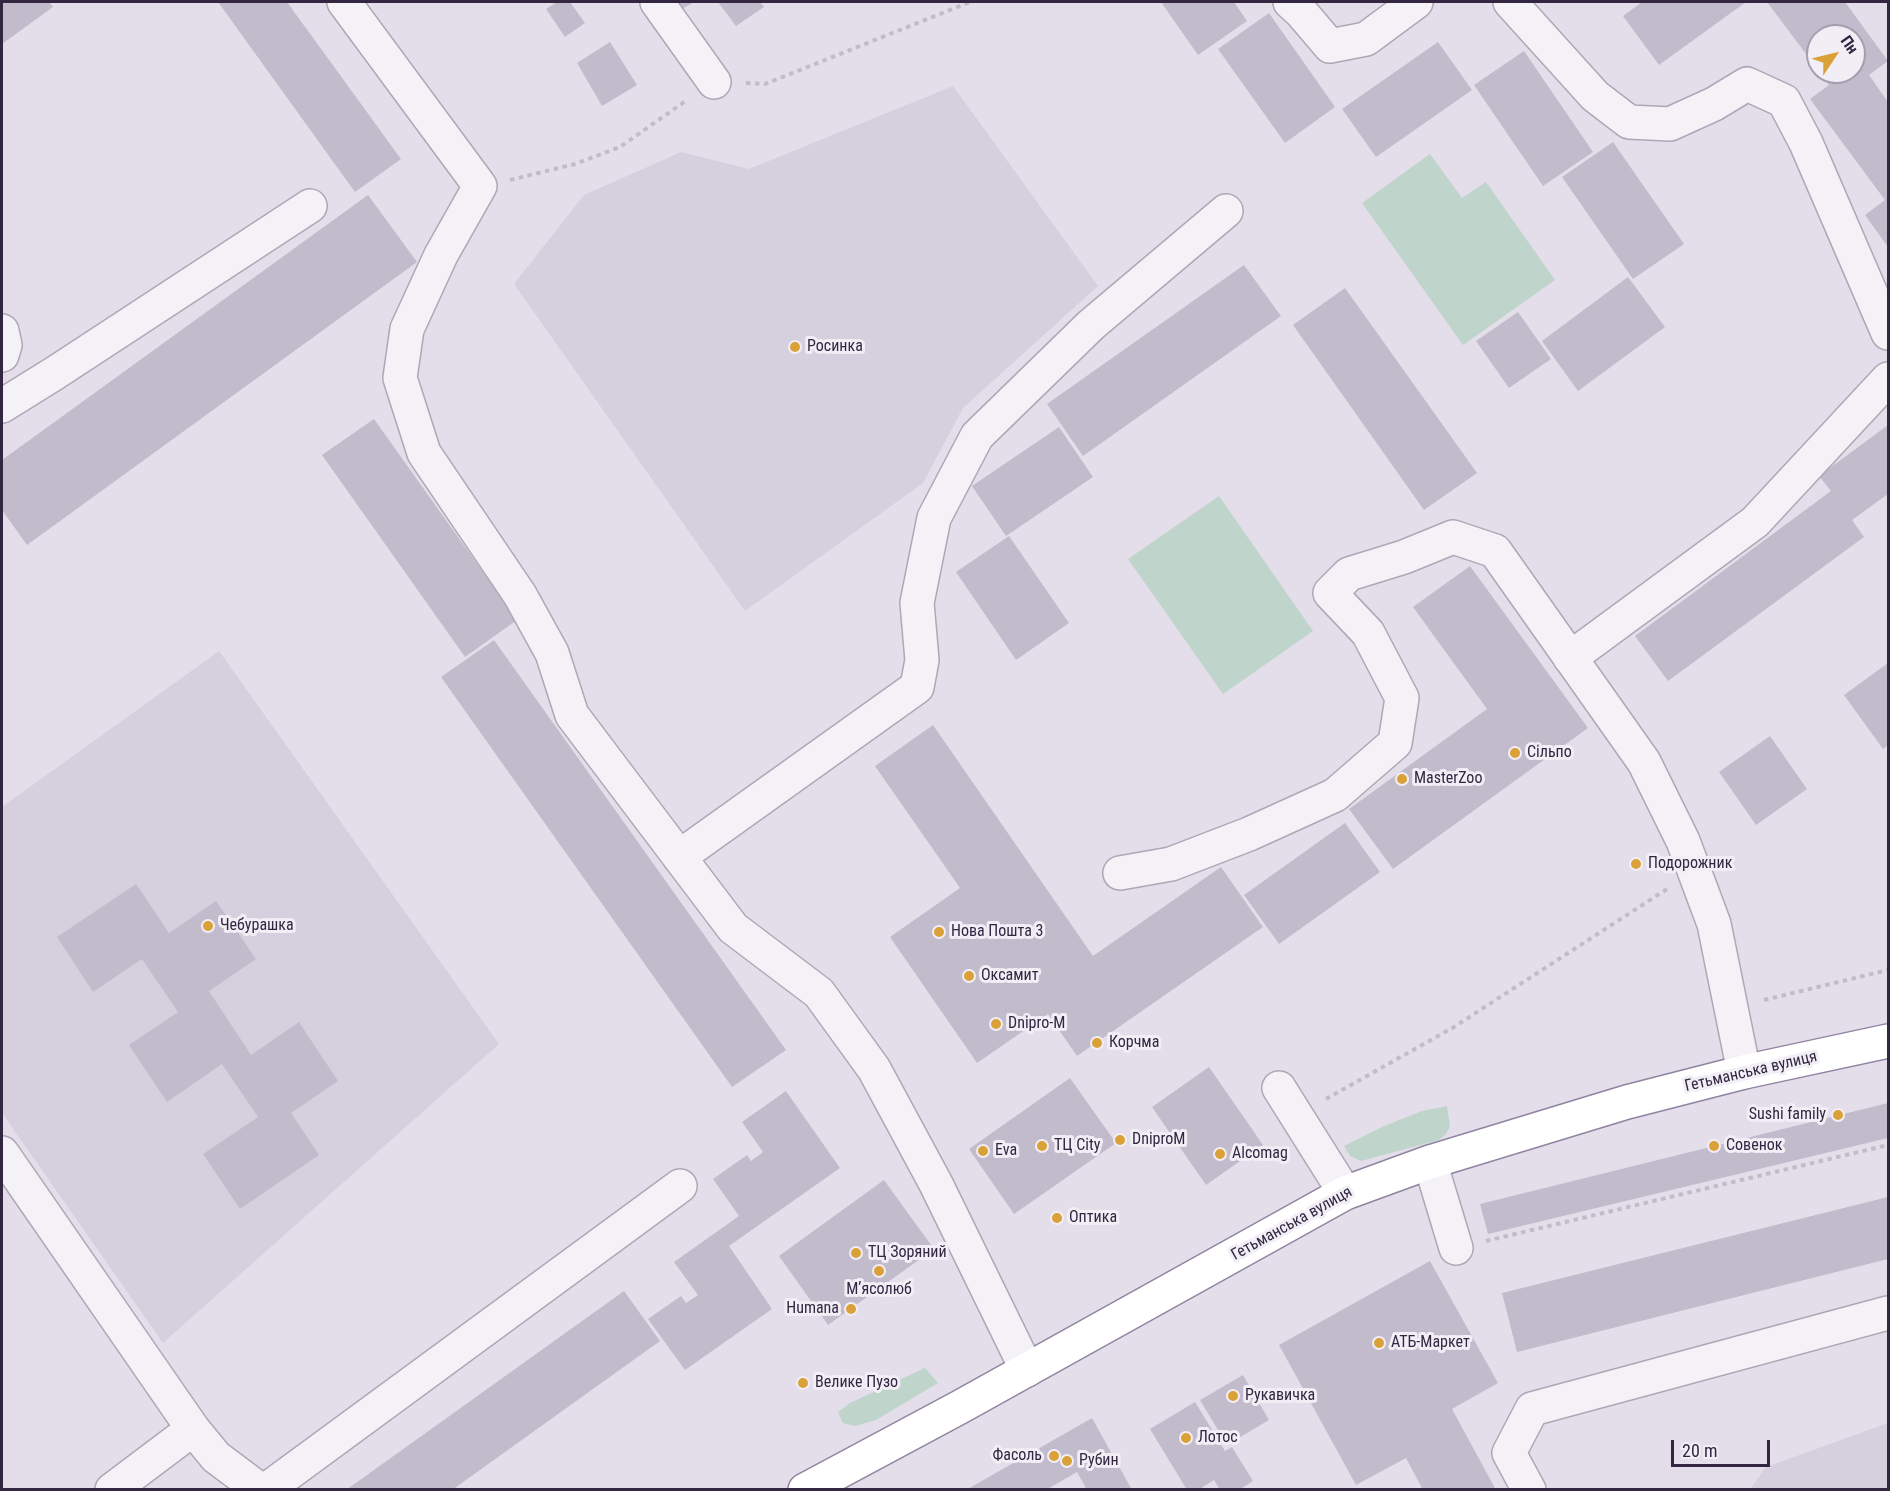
<!DOCTYPE html>
<html>
<head>
<meta charset="utf-8">
<style>
	body { margin:0 }
	#map { position:relative; width:1890px; height:1491px; overflow:hidden; background:#e3dee9; font-family:"Roboto Condensed",sans-serif }
	canvas { display:block }
	.frame { position:absolute; inset:0; border:3px solid #322641; pointer-events:none }
	.north { position:absolute; left:1806px; top:24px; width:60px; height:60px; box-sizing:border-box; background:#f1eef6; border:2px solid #a59eae; border-radius:50%; rotate:55deg; font-size:16px; font-weight:700; line-height:24px; text-align:center; color:#322641 }
	.north::after { content:''; display:block; margin:auto; width:21px; height:27px; background:#daa138; clip-path:polygon(50% 0,100% 100%,50% 72%,0 100%) }
	.scale { position:absolute; left:1671px; top:1440px; width:99px; height:27px; box-sizing:border-box; border:3px solid #322641; border-top:0; padding-left:8px; font-size:18px; line-height:21px; white-space:nowrap; color:#322641; -webkit-text-stroke:4px #f1eef6; paint-order:stroke }
</style>
</head>
<body>
<div id="map">
<canvas width="1890" height="1491"></canvas>
<div class="frame"></div>
<div class="north">Пн</div>
<div class="scale">20 m</div>
</div>
<script>
const ctx = document.querySelector('canvas').getContext('2d');
ctx.lineJoin = 'round';
function fill(path, color) {
  ctx.fillStyle = color;
  ctx.fill(path, 'evenodd');
}
function toPath(rows) {
  const path = new Path2D();
  for (const r of rows) {
    path.moveTo(r[0], r[1]);
    for (let i = 2; i < r.length; i += 2) path.lineTo(r[i], r[i + 1]);
  }
  return path;
}
function stroke(path, color, width, dash) {
  ctx.strokeStyle = color;
  ctx.lineWidth = width;
  ctx.lineCap = dash ? 'butt' : 'round';
  ctx.setLineDash(dash || []);
  ctx.stroke(path);
}
function drawText(font, color, halo, rows, align = 'center') {
  ctx.font = font + ' "Roboto Condensed",sans-serif';
  ctx.lineWidth = 6;
  ctx.setLineDash([]);
  ctx.textBaseline = 'middle';
  ctx.strokeStyle = halo;
  ctx.fillStyle = color;
  for (const [text, x, y, turn = 0] of rows) {
    ctx.save();
    ctx.translate(x, y);
    ctx.rotate((+turn || 0) * Math.PI / 180);
    ctx.textAlign = isNaN(turn) ? turn : align;
    if (halo) ctx.strokeText(text, 0, 0);
    ctx.fillText(text, 0, 0);
    ctx.restore();
  }
}
fill(toPath([
	[953,86,1098,286,963,408,923,483,745,611,514,284,584,195,681,152,749,169],
	[219,651,499,1044,163,1343,2,1113,2,807],
	[1888,1423,1888,1489,1750,1489,1766,1467]
]), '#d6d0de');
fill(toPath([
	[1430,154,1462,198,1486,182,1555,280,1463,345,1362,203],
	[1219,496,1313,631,1223,694,1128,559],
	[1447,1106,1450,1126,1446,1134,1439,1140,1361,1161,1350,1156,1344,1146,1382,1127,1422,1111],
	[925,1368,938,1383,876,1420,855,1426,843,1423,838,1412,850,1403]
]), '#bfd4ca');
fill(toPath([
	[2,2,49,2,53,7,2,44],
	[218,2,287,2,401,159,355,192],
	[557,2,570,2,585,23,565,37,546,9],
	[677,2,694,2,682,9],
	[718,2,760,2,764,7,736,26],
	[1161,2,1234,2,1247,21,1198,55],
	[1642,2,1746,2,1659,65,1623,16],
	[1767,2,1845,2,1888,61,1869,75,1888,102,1888,247,1865,215,1885,200,1810,99,1829,85,1819,72,1854,72,1854,36,1818,36,1818,70],
	[1269,13,1335,107,1285,143,1218,49],
	[610,42,637,85,602,106,577,63],
	[1438,42,1472,90,1376,157,1342,109],
	[1524,51,1593,152,1543,186,1474,85],
	[1613,142,1684,244,1633,279,1562,177],
	[368,195,417,262,27,545,2,510,2,460],
	[1244,265,1281,316,1083,456,1047,404],
	[1628,277,1665,327,1578,391,1542,341],
	[1345,288,1477,473,1424,510,1293,325],
	[1518,312,1551,359,1509,388,1476,341],
	[374,419,517,620,465,657,322,455],
	[1888,425,1888,494,1852,520,1864,537,1668,681,1635,636,1831,491,1819,476],
	[1059,427,1093,477,1006,536,972,486],
	[1009,536,1069,623,1016,660,956,572],
	[1470,566,1588,728,1393,869,1349,809,1487,709,1413,607],
	[494,640,786,1050,732,1087,441,677],
	[1888,663,1888,745,1883,749,1844,695],
	[933,725,1093,956,1221,867,1263,927,1077,1056,1048,1014,977,1063,890,937,960,888,875,766],
	[1770,736,1807,789,1756,825,1719,772],
	[1345,823,1380,872,1279,944,1244,895],
	[136,884,169,933,216,901,256,959,209,991,251,1055,299,1022,338,1081,291,1113,319,1155,240,1209,203,1154,258,1117,222,1064,167,1102,129,1045,178,1012,142,959,93,992,57,937],
	[1209,1067,1263,1145,1206,1185,1152,1107],
	[1070,1078,1116,1143,1014,1214,969,1149],
	[786,1091,840,1168,729,1246,772,1309,685,1370,648,1319,681,1296,686,1303,698,1295,674,1262,739,1216,713,1179,747,1155,751,1161,763,1152,742,1122],
	[1888,1103,1888,1138,1488,1234,1480,1204],
	[884,1180,934,1249,828,1325,779,1256],
	[1888,1197,1888,1259,1517,1352,1502,1293],
	[1430,1261,1498,1383,1452,1409,1496,1490,1423,1490,1406,1458,1356,1485,1279,1345],
	[624,1291,660,1341,452,1490,346,1490],
	[1243,1375,1269,1420,1227,1445,1200,1400],
	[1195,1402,1225,1451,1232,1447,1253,1481,1239,1490,1220,1490,1214,1480,1198,1490,1187,1490,1150,1429],
	[1092,1418,1132,1490,1087,1490,1077,1472,1046,1490,966,1490]
]), '#c2bbcc');
const minor = toPath([
	[344,2,480,186,441,255,407,329,400,378,424,453,520,595,552,653,572,715,733,928,819,993,874,1069,936,1184,1027,1370],
	[657,2,714,82],
	[1290,2,1301,12,1330,46,1366,39,1416,2],
	[1510,2,1595,96,1629,122,1670,124,1714,104,1747,84,1784,101,1806,143,1888,333],
	[2,331,5,345,2,355],
	[2,406,55,373,310,206],
	[1570,658,1755,522,1888,379],
	[679,857,917,687,922,660,917,603,934,518,977,436,1091,325,1226,211],
	[1120,873,1171,864,1249,834,1335,795,1395,743,1402,698,1368,633,1330,593,1349,574,1404,557,1453,537,1495,551,1644,762,1683,841,1714,924,1744,1072],
	[1279,1088,1345,1193],
	[2,1153,193,1429],
	[1430,1162,1456,1248],
	[112,1490,193,1429,216,1457,260,1490],
	[266,1490,680,1186],
	[1529,1490,1509,1453,1532,1409,1888,1313]
]);
const highway = toPath([
	[805,1490,960,1407,1345,1193,1430,1162,1627,1102,1744,1072,1888,1041]
]);
stroke(minor, '#aea7b7', 36);
stroke(highway, '#9084a1', 36);
stroke(toPath([
	[746,83,765,84,970,2],
	[510,180,575,164,620,147,687,100],
	[1764,1000,1888,970],
	[1326,1099,1454,1027,1667,889],
	[1486,1241,1888,1145]
]), '#c2bcc8', 4, [4.5, 4.5]);
stroke(minor, '#f4f1f7', 33);
stroke(highway, '#fff', 33);
for (const [x, y, r, color] of [
	[795,347,6,"#daa138"],
	[1515,753,6,"#daa138"],
	[1402,779,6,"#daa138"],
	[1636,864,6,"#daa138"],
	[208,926,6,"#daa138"],
	[939,932,6,"#daa138"],
	[969,976,6,"#daa138"],
	[996,1024,6,"#daa138"],
	[1097,1043,6,"#daa138"],
	[1838,1115,6,"#daa138"],
	[1120,1140,6,"#daa138"],
	[1042,1146,6,"#daa138"],
	[1714,1146,6,"#daa138"],
	[983,1151,6,"#daa138"],
	[1220,1154,6,"#daa138"],
	[1057,1218,6,"#daa138"],
	[856,1253,6,"#daa138"],
	[879,1271,6,"#daa138"],
	[851,1309,6,"#daa138"],
	[1379,1343,6,"#daa138"],
	[803,1383,6,"#daa138"],
	[1233,1396,6,"#daa138"],
	[1186,1438,6,"#daa138"],
	[1054,1456,6,"#daa138"],
	[1067,1461,6,"#daa138"]
]) {
  const dot = new Path2D();
  dot.arc(x, y, r, 0, 2 * Math.PI);
  ctx.fillStyle = color;
  ctx.fill(dot);
  stroke(dot, '#f1eef6', 2);
}
drawText('16px', '#322641', '#f1eef6', [
	["Росинка",807,347],
	["Сільпо",1527,753],
	["MasterZoo",1414,779],
	["Подорожник",1648,864],
	["Чебурашка",220,926],
	["Нова Пошта 3",951,932],
	["Оксамит",981,976],
	["Dnipro-M",1008,1024],
	["Корчма",1109,1043],
	["Sushi family",1826,1115,"right"],
	["DniproM",1132,1140],
	["ТЦ City",1054,1146],
	["Совенок",1726,1146],
	["Eva",995,1151],
	["Alcomag",1232,1154],
	["Оптика",1069,1218],
	["ТЦ Зоряний",868,1253],
	["Мʼясолюб",879,1290,"center"],
	["Humana",839,1309,"right"],
	["АТБ-Маркет",1391,1343],
	["Велике Пузо",815,1383],
	["Рукавичка",1245,1396],
	["Лотос",1198,1438],
	["Фасоль",1042,1456,"right"],
	["Рубин",1079,1461]
], 'left');
drawText('16px', '#322641', '#f1eef6', [
	["Гетьманська вулиця",1751,1072,-13],
	["Гетьманська вулиця",1292,1224,-29]
]);
</script>
</body>
</html>
